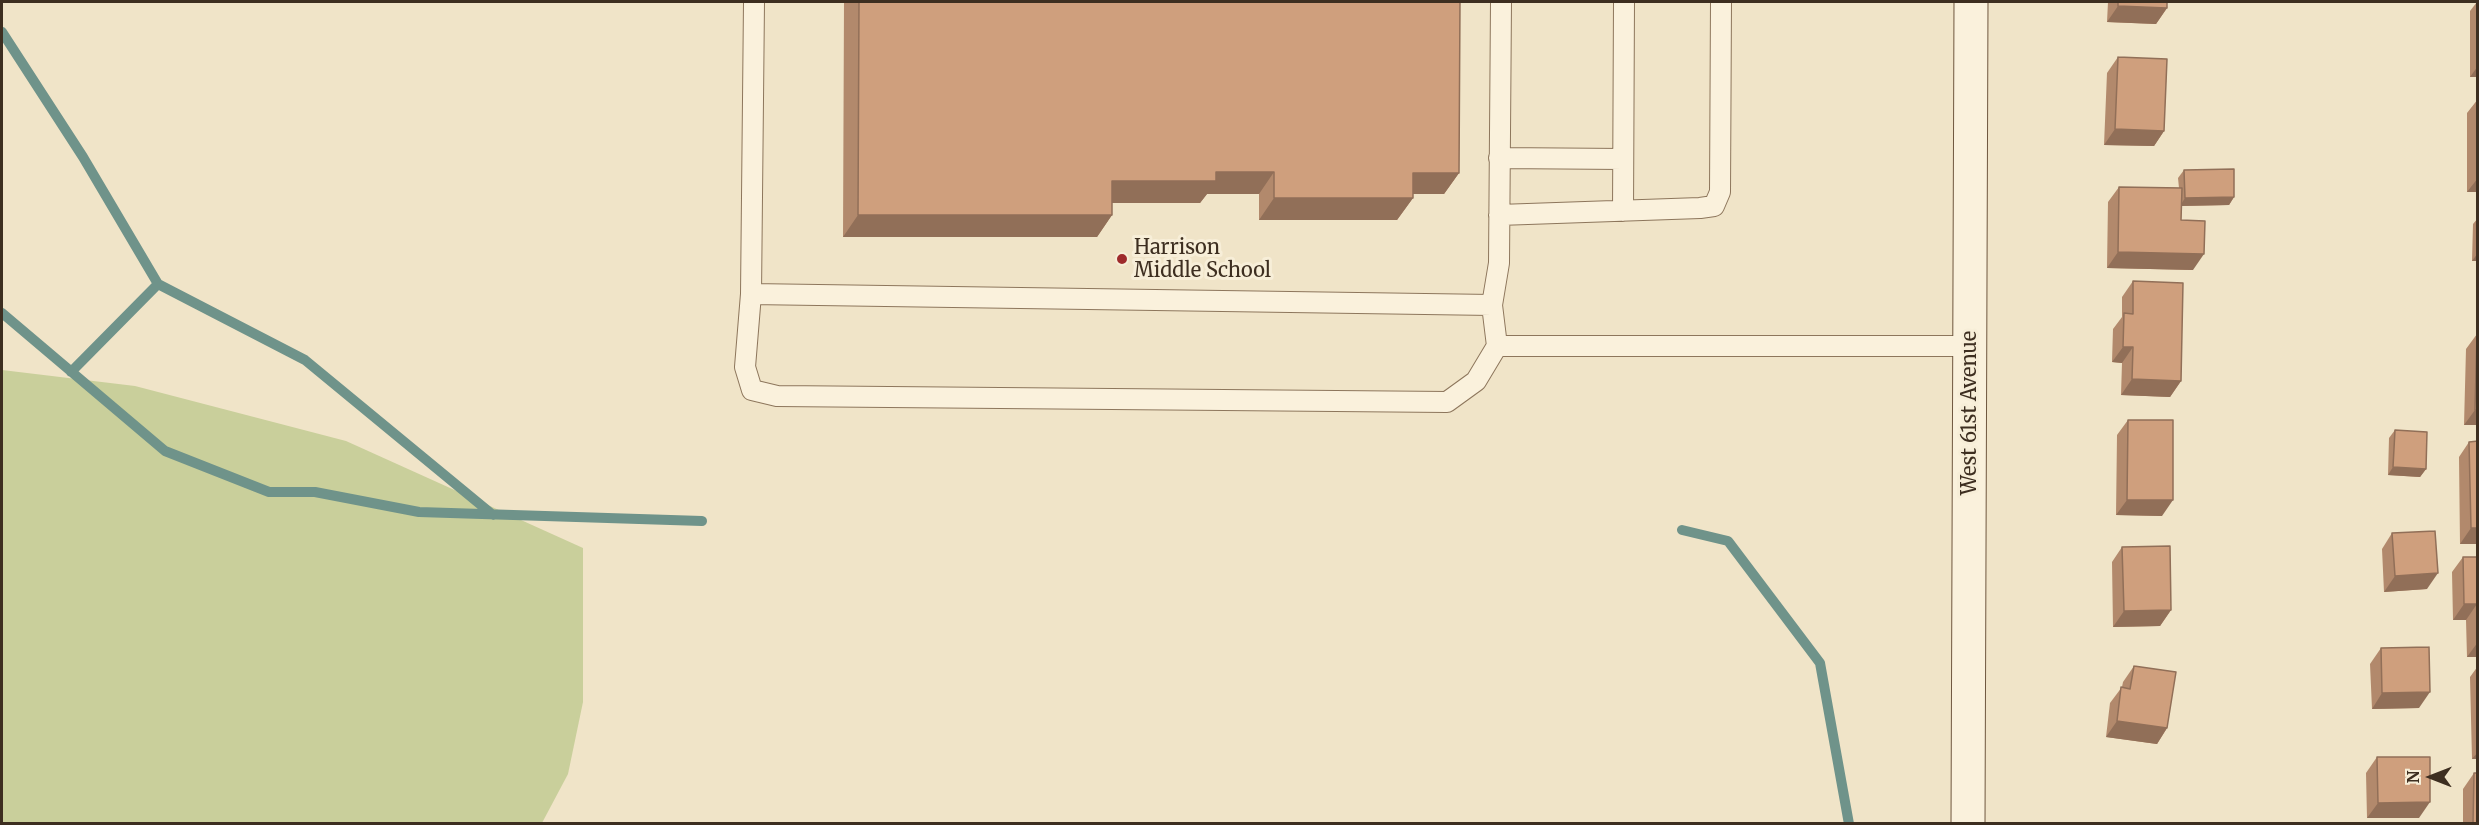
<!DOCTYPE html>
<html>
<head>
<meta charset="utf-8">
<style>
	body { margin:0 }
	#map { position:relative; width:2479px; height:825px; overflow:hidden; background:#f0e4c8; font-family:Merriweather,serif }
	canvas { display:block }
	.frame { position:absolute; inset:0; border:3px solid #3d2e20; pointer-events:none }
	.north { position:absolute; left:2401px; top:747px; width:60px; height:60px; -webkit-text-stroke:4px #f7eed8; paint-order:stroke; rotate:270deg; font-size:16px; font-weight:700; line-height:24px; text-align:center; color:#3d2e20 }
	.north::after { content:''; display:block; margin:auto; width:21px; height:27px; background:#3d2e20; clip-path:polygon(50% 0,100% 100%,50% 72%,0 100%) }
</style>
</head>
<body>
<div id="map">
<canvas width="2479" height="825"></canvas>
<div class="frame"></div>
<div class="north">N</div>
</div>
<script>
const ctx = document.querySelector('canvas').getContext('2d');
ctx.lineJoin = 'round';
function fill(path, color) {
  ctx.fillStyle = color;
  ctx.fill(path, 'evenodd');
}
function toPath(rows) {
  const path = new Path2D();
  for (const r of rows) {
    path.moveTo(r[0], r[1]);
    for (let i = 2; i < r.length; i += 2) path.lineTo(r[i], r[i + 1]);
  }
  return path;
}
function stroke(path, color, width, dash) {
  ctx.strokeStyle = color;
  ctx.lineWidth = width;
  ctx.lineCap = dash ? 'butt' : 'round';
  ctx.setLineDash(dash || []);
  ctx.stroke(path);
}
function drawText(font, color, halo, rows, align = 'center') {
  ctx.font = font + ' Merriweather,serif';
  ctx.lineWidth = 6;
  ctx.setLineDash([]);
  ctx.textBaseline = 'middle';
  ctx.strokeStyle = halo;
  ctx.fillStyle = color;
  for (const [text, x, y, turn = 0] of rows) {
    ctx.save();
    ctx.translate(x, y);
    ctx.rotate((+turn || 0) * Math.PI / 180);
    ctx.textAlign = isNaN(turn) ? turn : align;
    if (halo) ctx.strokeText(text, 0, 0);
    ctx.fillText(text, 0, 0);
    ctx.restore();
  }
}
fill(toPath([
	[2,370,135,386,346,441,583,548,583,702,568,774,542,823,2,823]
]), '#c9cf9b');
stroke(toPath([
	[2,32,83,157,158,284,305,360,493,515],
	[2,313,165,451,269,492,315,492,419,512,702,521],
	[71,372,158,284],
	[1682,530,1728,541,1820,663,1849,824]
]), '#6f938a', 10);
const lane = toPath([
	[754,2,751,294,745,367,752,390,777,396,1447,402,1476,381,1497,346,1492,305,1499,263,1501,2],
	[1499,158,1623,159],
	[1623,211,1624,2],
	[1499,215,1700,208,1714,206,1720,192,1721,2],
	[751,294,1492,305],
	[1497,346,1970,346]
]);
const secondary = toPath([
	[1968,824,1971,2]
]);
stroke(lane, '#8d765c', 22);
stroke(secondary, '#6f573f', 35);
stroke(lane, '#faf1dc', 20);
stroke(secondary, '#faf1dc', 33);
fill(toPath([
	[844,2,1460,2,1459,173,1444,194,1413,194,1413,198,1397,220,1259,220,1259,194,1207,194,1200,203,1112,203,1112,215,1097,237,843,237],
	[2108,2,2167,2,2167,8,2156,24,2107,22],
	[2477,2,2478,77,2470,77,2470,11],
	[2118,57,2164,131,2154,146,2104,145,2107,73],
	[2478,99,2478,192,2467,192,2467,113],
	[2184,170,2234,197,2229,205,2182,206,2181,220,2193,270,2107,268,2108,202,2119,187,2179,188,2178,178],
	[2478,218,2478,261,2472,261,2473,224],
	[2133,281,2181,381,2170,397,2121,395,2122,363,2112,362,2113,329,2122,317,2122,297],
	[2477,334,2478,425,2464,425,2466,349],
	[2128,420,2162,516,2116,515,2117,435],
	[2395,430,2426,469,2420,477,2388,475,2389,438],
	[2469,442,2478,544,2460,544,2459,457],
	[2392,533,2427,589,2384,592,2382,549],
	[2122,547,2171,610,2160,626,2113,627,2112,562],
	[2463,557,2478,557,2478,657,2467,657,2466,620,2453,620,2452,572],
	[2381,648,2419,708,2372,709,2370,664],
	[2134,666,2167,728,2157,744,2106,737,2110,703,2122,687,2123,682],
	[2478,666,2478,759,2472,759,2470,677],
	[2377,757,2419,818,2367,818,2366,773],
	[2474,773,2478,824,2463,824,2463,789]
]), '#b2896c');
fill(toPath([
	[2118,6,2167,8,2156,24,2107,22],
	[2478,66,2478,77,2470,77],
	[2115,129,2164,131,2154,146,2104,145],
	[1216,172,1274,172,1259,194,1207,194,1200,203,1097,203,1112,181],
	[1413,173,1459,173,1444,194,1397,194],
	[2478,178,2478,192,2467,192],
	[2234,197,2229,205,2180,206,2185,198],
	[1274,198,1413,198,1397,220,1259,220],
	[858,215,1112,215,1097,237,843,237],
	[2118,252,2204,254,2193,270,2107,268],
	[2478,253,2478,261,2472,261],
	[2123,347,2133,347,2122,363,2112,362],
	[2132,379,2181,381,2170,397,2121,395],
	[2475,410,2478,410,2478,425,2464,425],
	[2393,467,2426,469,2420,477,2388,475],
	[2127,500,2173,500,2162,516,2116,515],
	[2471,528,2478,528,2478,544,2460,544],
	[2438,573,2427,589,2384,592,2395,576],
	[2464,604,2477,604,2466,620,2453,620],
	[2171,610,2160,626,2113,627,2124,611],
	[2478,642,2478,657,2467,657],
	[2430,692,2419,708,2372,709,2382,693],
	[2117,721,2167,728,2157,744,2106,737],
	[2478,752,2478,759,2472,759],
	[2430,802,2419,818,2367,818,2378,803]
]), '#916f58');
const building = toPath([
	[859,2,1460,2,1459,173,1413,173,1413,198,1274,198,1274,172,1216,172,1216,181,1112,181,1112,215,858,215,859,2],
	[2118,2,2167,2,2167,8,2118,6,2118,2],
	[2118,57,2167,59,2164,131,2115,129,2118,57],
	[2234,169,2234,197,2185,198,2184,170,2234,169],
	[2119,187,2182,188,2181,220,2205,221,2204,254,2118,252,2119,187],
	[2133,281,2183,283,2181,381,2132,379,2133,347,2123,347,2124,313,2133,314,2133,281],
	[2477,334,2478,334,2478,410,2475,410,2477,334],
	[2128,420,2173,420,2173,500,2127,500,2128,420],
	[2395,430,2427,432,2426,469,2393,467,2395,430],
	[2478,441,2478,528,2471,528,2469,442,2478,441],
	[2435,531,2438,573,2395,576,2392,533,2435,531],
	[2170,546,2171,610,2124,611,2122,547,2170,546],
	[2463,557,2478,557,2478,626,2477,604,2464,604,2463,557],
	[2429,647,2430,692,2382,693,2381,648,2429,647],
	[2134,666,2176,672,2167,728,2117,721,2121,687,2130,689,2134,666],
	[2377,757,2430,757,2430,802,2378,803,2377,757],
	[2474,773,2478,773,2478,824,2473,824,2474,773]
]);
fill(building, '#cf9f7d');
stroke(building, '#916f58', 1.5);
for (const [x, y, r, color] of [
	[1122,259,6,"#9e2a2b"]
]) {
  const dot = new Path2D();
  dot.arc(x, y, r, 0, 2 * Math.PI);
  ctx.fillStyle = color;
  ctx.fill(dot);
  stroke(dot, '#f7eed8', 2);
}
drawText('20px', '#3d2e20', '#f7eed8', [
	["Harrison",1134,248],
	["Middle School",1134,271]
], 'left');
drawText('20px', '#3d2e20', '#f7eed8', [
	["West 61st Avenue",1970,413,-90]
]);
</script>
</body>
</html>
